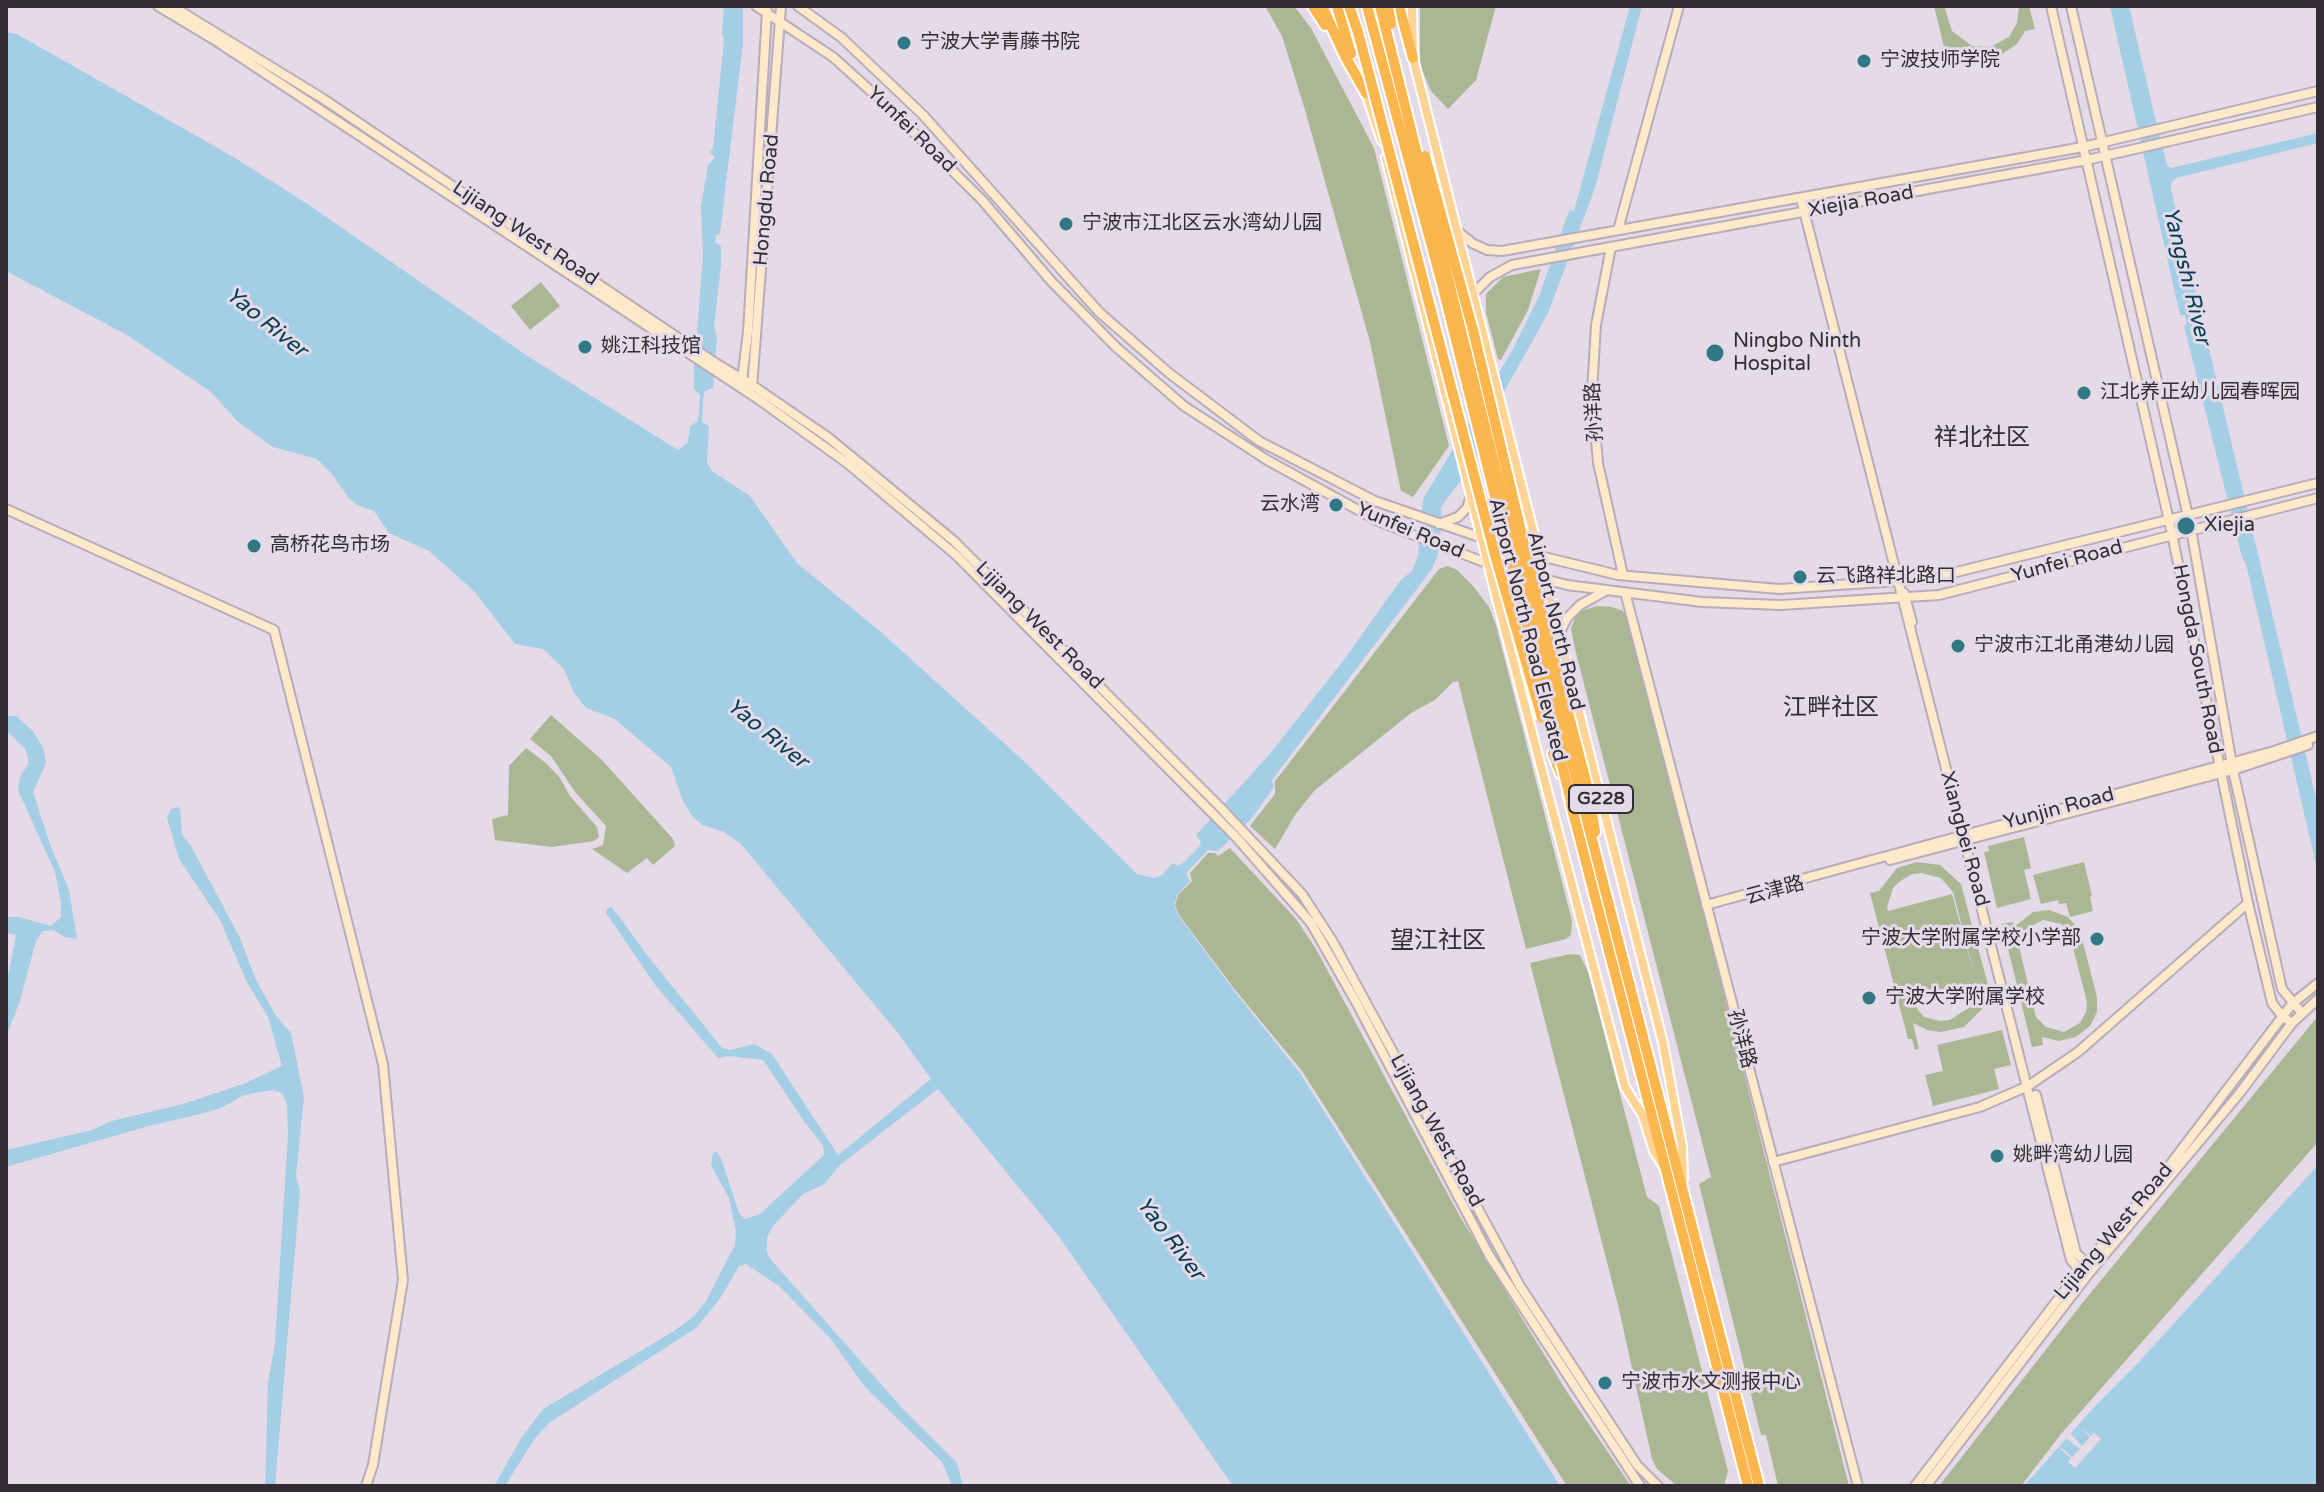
<!DOCTYPE html>
<html>
<head>
<meta charset="utf-8">
<style>
	body { margin:0 }
	#map { position:relative; width:2324px; height:1492px; overflow:hidden; background:#e5dae8; font-family:"Varela Round",sans-serif }
	canvas { display:block }
	.frame { position:absolute; inset:0; border:8px solid #312d32; pointer-events:none }
</style>
</head>
<body>
<div id="map">
<canvas width="2324" height="1492"></canvas>
<div class="frame"></div>
</div>
<script>
const ctx = document.querySelector('canvas').getContext('2d');
ctx.lineJoin = 'round';
function fill(path, color) {
  ctx.fillStyle = color;
  ctx.fill(path, 'evenodd');
}
function toPath(rows) {
  const path = new Path2D();
  for (const r of rows) {
    path.moveTo(r[0], r[1]);
    for (let i = 2; i < r.length; i += 2) path.lineTo(r[i], r[i + 1]);
  }
  return path;
}
function stroke(path, color, width, dash) {
  ctx.strokeStyle = color;
  ctx.lineWidth = width;
  ctx.lineCap = dash ? 'butt' : 'round';
  ctx.setLineDash(dash || []);
  ctx.stroke(path);
}
function drawText(font, color, halo, rows, align = 'center') {
  ctx.font = font + ' "Varela Round","Noto Sans SC",sans-serif';
  ctx.lineWidth = 6;
  ctx.setLineDash([]);
  ctx.textBaseline = 'middle';
  ctx.strokeStyle = halo;
  ctx.fillStyle = color;
  for (const [text, x, y, turn = 0] of rows) {
    ctx.save();
    ctx.translate(x, y);
    ctx.rotate((+turn || 0) * Math.PI / 180);
    ctx.textAlign = isNaN(turn) ? turn : align;
    if (halo) ctx.strokeText(text, 0, 0);
    ctx.fillText(text, 0, 0);
    ctx.restore();
  }
}
fill(toPath([
	[1265,6,1294,6,1311,28,1374,148,1449,446,1413,497,1401,491,1370,342,1305,110,1282,36],
	[1420,6,1496,6,1476,80,1448,109,1431,91,1420,66],
	[1934,6,1944,6,1952,31,1972,46,1990,47,2009,37,2017,23,2019,6,2029,6,2035,29,2025,31,2017,44,2001,55,1980,58,1968,56,1953,49,1945,51],
	[1541,269,1528,310,1501,360,1498,359,1486,313,1486,294,1503,277],
	[541,282,560,306,530,330,511,306],
	[1448,566,1457,570,1473,586,1489,607,1496,625,1572,921,1571,935,1566,939,1526,949,1458,681,1453,682,1435,700,1411,713,1314,791,1295,815,1275,849,1250,826,1275,794,1275,781,1280,775,1439,569],
	[1597,606,1612,607,1623,611,1629,622,1849,1486,1778,1486,1766,1435,1761,1435,1699,1184,1711,1177,1575,649,1571,629,1575,618,1581,611],
	[551,715,602,760,673,839,675,846,653,865,647,858,627,873,592,849,603,845,606,826,575,792,551,756,530,739],
	[526,748,546,763,560,778,570,796,597,827,599,837,594,841,552,847,495,840,492,819,508,815,509,766],
	[2024,837,2031,868,2024,870,2031,899,1997,908,1984,852,1989,851,1988,846],
	[1230,848,1296,919,1316,949,1459,1215,1567,1392,1631,1486,1567,1486,1302,1071,1236,991,1179,915,1175,905,1178,895,1192,881,1190,873,1208,853,1215,853,1218,856],
	[1917,862,1940,865,1961,884,1988,985,1982,1009,1964,1027,1941,1032,1927,1030,1913,1023,1919,1049,1915,1050,1912,1039,1908,1039,1870,893,1879,891,1897,868],
	[1921,873,1941,878,1953,892,1976,981,1952,894,1888,911,1911,1000,1887,907,1893,888,1899,882,1912,874],
	[1976,983,1976,991,1970,1007,1950,1020,1940,1021,1924,1017,1911,1001],
	[2084,862,2092,896,2090,897,2093,911,2070,917,2066,903,2059,904,2058,900,2041,904,2033,875],
	[2049,910,2068,917,2080,931,2097,997,2097,1012,2090,1026,2076,1037,2059,1041,2042,1037,2043,1045,2032,1047,2002,924,2013,922,2014,927,2033,912],
	[2043,920,2061,924,2069,932,2087,1002,2086,1012,2080,1023,2064,1032,2046,1027,2036,1017,2020,951,2021,939,2026,929],
	[1570,954,1580,955,1588,972,1647,1197,1659,1206,1728,1471,1724,1486,1677,1486,1657,1469,1652,1459,1619,1309,1530,963],
	[2318,1016,2318,1142,2061,1434,2021,1486,1939,1486,2084,1301],
	[2002,1030,2011,1065,1994,1069,1999,1089,1933,1106,1925,1075,1943,1071,1937,1045]
]), '#abb694');
fill(toPath([
	[724,6,743,6,743,43,720,233,716,236,715,242,721,246,721,266,714,327,717,336,713,388,705,391,703,399,702,422,709,426,707,462,712,471,750,496,797,563,882,633,1027,764,1137,874,1154,878,1162,875,1173,863,1178,866,1182,864,1199,847,1201,842,1196,835,1269,755,1346,657,1400,581,1412,571,1418,556,1423,499,1512,351,1540,294,1567,216,1570,210,1574,211,1630,6,1642,6,1595,188,1548,313,1504,392,1476,460,1441,507,1442,519,1438,554,1432,569,1272,780,1274,787,1252,818,1218,851,1208,850,1188,871,1187,875,1190,881,1177,895,1174,905,1178,915,1235,992,1300,1073,1560,1486,1233,1486,1057,1234,938,1089,840,1165,823,1185,803,1194,773,1226,767,1237,767,1253,772,1261,903,1409,957,1463,963,1486,952,1486,942,1462,865,1387,830,1338,779,1286,746,1264,739,1266,719,1300,696,1328,549,1423,535,1438,505,1486,494,1486,520,1440,543,1409,674,1331,694,1316,705,1303,735,1245,736,1232,729,1198,711,1165,713,1153,716,1152,721,1158,739,1213,745,1219,760,1214,824,1155,823,1145,803,1120,763,1060,730,1056,718,1058,656,986,606,913,607,909,611,907,621,919,647,955,722,1048,730,1050,754,1044,772,1054,838,1155,931,1079,898,1033,740,843,724,832,702,825,692,816,683,801,671,767,615,719,586,708,574,693,564,669,543,649,515,644,474,591,429,551,389,533,374,511,357,505,349,498,331,473,317,459,273,447,238,422,211,392,127,335,6,271,6,32,17,34,235,158,306,203,529,357,678,450,688,442,690,426,697,422,699,413,700,395,694,389,694,370,703,256,701,206,708,165,715,157,710,152,713,148,724,40,722,33],
	[2110,6,2129,6,2156,122,2167,165,2171,168,2318,133,2318,143,2176,178,2171,183,2171,189,2318,806,2318,873,2246,564,2242,557,2184,326,2187,324,2185,315,2180,315],
	[6,716,16,716,32,730,43,747,46,763,33,792,51,847,69,890,77,939,65,937,53,930,43,931,36,941,20,1001,6,1037,6,987,16,935,6,933,6,917,19,917,51,926,61,917,61,903,55,872,18,790,20,777,28,764,28,757,25,749,6,730],
	[178,807,180,809,182,834,191,846,240,938,255,978,276,1016,291,1033,304,1097,296,1176,300,1191,275,1486,265,1486,268,1382,275,1343,288,1133,287,1104,282,1093,272,1090,244,1095,221,1108,200,1114,149,1126,6,1167,6,1150,92,1130,112,1121,183,1104,246,1083,282,1066,268,1017,247,982,220,920,179,859,167,818,171,809],
	[2318,1165,2318,1486,2024,1486,2096,1405,2137,1364]
]), '#a4cee5');
fill(toPath([
	[2081,1426,2091,1436,2094,1433,2101,1439,2075,1468,2068,1462,2071,1458,2060,1449,2062,1448,2072,1457,2080,1449,2066,1438,2070,1433,2082,1446,2090,1437]
]), '#e5dae8');
const secondary = toPath([
	[158,6,213,39,758,399,847,463,957,556,1237,838,1311,923,1356,1002,1489,1255,1640,1486],
	[172,6,322,98,717,364,752,385,829,438,954,541,1219,806,1302,894,1333,942,1520,1286,1637,1465,1658,1486],
	[756,6,833,57,884,103,982,200,1051,281,1116,347,1184,406,1267,460,1380,522,1489,564,1517,572],
	[798,6,842,38,923,115,1099,312,1169,373,1259,441,1375,501,1511,548],
	[2051,6,2172,534,2248,903,2272,1003,2283,1017,2292,1023],
	[2071,6,2191,529,2233,770,2282,989,2301,1012],
	[1801,199,2071,1260,2086,1277],
	[1455,229,1472,243,1487,250,1502,251,2083,147,2318,91],
	[1618,230,1679,6],
	[1611,247,1596,325,1592,392,1598,463,1623,575],
	[1472,295,1490,277,1512,265,2087,160,2318,107],
	[742,380,748,331,767,11],
	[752,388,781,6],
	[6,509,274,630,383,1064,403,1280,373,1465,366,1486],
	[1439,524,1458,517,1467,508,1471,496],
	[1536,555,1618,575,1779,589,1898,581,1936,577,2318,483],
	[1530,575,1567,585,1702,602,1781,605,1939,595,2318,498],
	[1625,592,1858,1486],
	[1904,593,1912,622],
	[1559,634,1567,618,1580,605,1607,590],
	[1890,860,2233,770,2308,745],
	[1706,905,2274,751,2318,736],
	[2036,1095,2076,1253,2093,1269],
	[1773,1162,1980,1107,2028,1086,2078,1052,2248,903],
	[1915,1486,2079,1272,2163,1174,2292,1004,2318,983],
	[1926,1486,2086,1277,2239,1094,2292,1023,2318,999]
]);
const primary = toPath([
	[1412,6,1413,58,1663,1043,1682,1146,1683,1180],
	[1366,93,1382,141],
	[1386,158,1498,603,1625,1087,1643,1116,1654,1151,1663,1165]
]);
const highway = toPath([
	[1313,6,1325,25],
	[1322,6,1345,56,1366,93],
	[1337,6,1351,54],
	[1349,6,1358,32],
	[1399,6,1413,58],
	[1553,754,1561,774],
	[1568,793,1748,1486],
	[1589,793,1595,832],
	[1581,797,1759,1486]
]);
stroke(secondary, '#b7acb9', 12);
stroke(primary, '#fff', 12);
stroke(highway, '#fff', 14);
stroke(secondary, '#fee9ca', 8);
stroke(primary, '#fdd495', 8);
stroke(highway, '#fbb74e', 10);
const highwayBridge = toPath([
	[1367,6,1441,280,1571,801],
	[1380,6,1516,551,1581,797],
	[1388,6,1391,24],
	[1358,32,1495,555,1542,718],
	[1425,156,1473,330,1524,544,1589,793]
]);
stroke(highwayBridge, '#fff', 14, []);
stroke(highwayBridge, '#fbb74e', 10);
for (const [x, y, r, color] of [
	[904,43,8,"#327884"],
	[1864,61,8,"#327884"],
	[1066,224,8,"#327884"],
	[585,347,8,"#327884"],
	[1715,353,10,"#327884"],
	[2084,393,8,"#327884"],
	[1336,505,8,"#327884"],
	[2186,526,10,"#327884"],
	[254,546,8,"#327884"],
	[1800,577,8,"#327884"],
	[1958,646,8,"#327884"],
	[2097,939,8,"#327884"],
	[1869,998,8,"#327884"],
	[1997,1156,8,"#327884"],
	[1605,1383,8,"#327884"]
]) {
  const dot = new Path2D();
  dot.arc(x, y, r, 0, 2 * Math.PI);
  ctx.fillStyle = color;
  ctx.fill(dot);
  stroke(dot, '#e5dae8', 3);
}
for (const [x, y, w] of [
	[1601,799,64]
]) {
  const box = new Path2D();
  box.roundRect(x - w / 2, y - 14, w, 28, 6);
  ctx.fillStyle = '#e5dae8';
  ctx.fill(box);
  stroke(box, '#312d32', 2);
}
drawText('bold 18px', '#312d32', null, [
	["G228",1601,799]
]);
drawText('20px', '#312d32', '#e5dae8', [
	["宁波大学青藤书院",920,43],
	["宁波技师学院",1880,61],
	["宁波市江北区云水湾幼儿园",1082,224],
	["Ningbo Ninth",1733,342],
	["Hospital",1733,365],
	["姚江科技馆",601,347],
	["江北养正幼儿园春晖园",2100,393],
	["云水湾",1320,505,"right"],
	["Xiejia",2204,526],
	["高桥花鸟市场",270,546],
	["云飞路祥北路口",1816,577],
	["宁波市江北甬港幼儿园",1974,646],
	["宁波大学附属学校小学部",2081,939,"right"],
	["宁波大学附属学校",1885,998],
	["姚畔湾幼儿园",2013,1156],
	["宁波市水文测报中心",1621,1383]
], 'left');
drawText('20px', '#312d32', '#e5dae8', [
	["Yunfei Road",911,130,44],
	["Hongdu Road",767,200,-85],
	["Xiejia Road",1861,202,-10],
	["Lijiang West Road",525,234,34],
	["孙洋路",1595,412,-93],
	["Yunfei Road",1410,531,23],
	["Yunfei Road",2067,562,-15],
	["Airport North Road",1555,621,76],
	["Lijiang West Road",1039,626,45],
	["Airport North Road Elevated",1527,630,76],
	["Hongda South Road",2197,659,79],
	["Yunjin Road",2059,809,-15],
	["Xiangbei Road",1964,839,75],
	["云津路",1775,891,-15],
	["孙洋路",1741,1039,75],
	["Lijiang West Road",1436,1131,61],
	["Lijiang West Road",2114,1232,-50]
]);
drawText('italic 22px', '#013d54', '#e5dae8', [
	["Yangshi River",2186,276,76],
	["Yao River",266,323,39],
	["Yao River",767,734,39],
	["Yao River",1170,1239,53]
]);
drawText('24px', '#312d32', '#e5dae8', [
	["祥北社区",1982,439],
	["江畔社区",1831,709],
	["望江社区",1438,942]
]);
</script>
</body>
</html>
